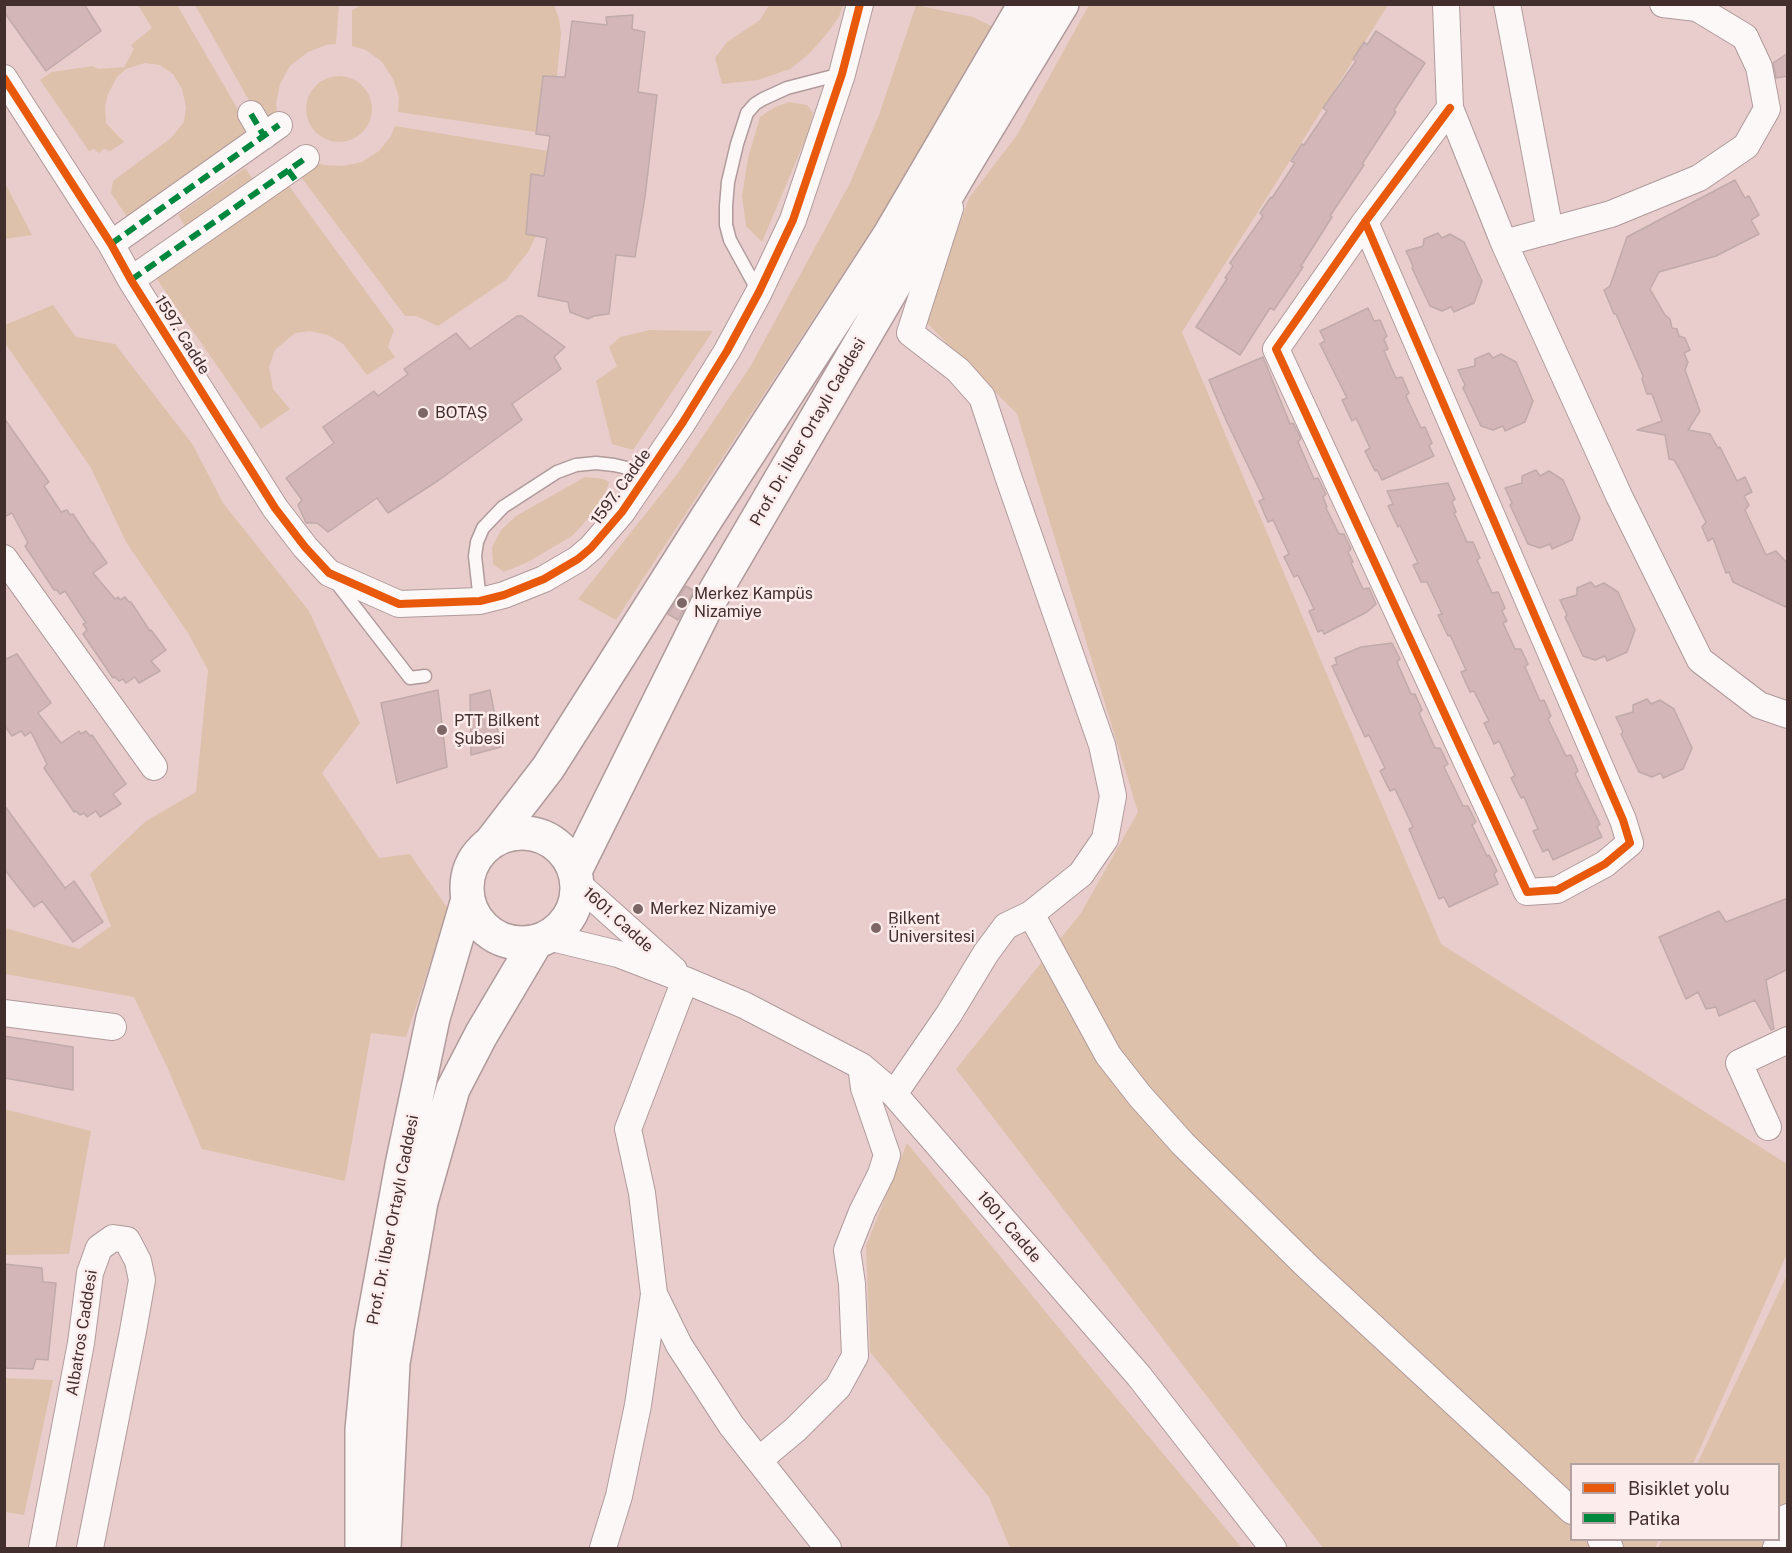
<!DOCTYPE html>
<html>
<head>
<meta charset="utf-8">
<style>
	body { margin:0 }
	#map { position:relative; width:1792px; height:1553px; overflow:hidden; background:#e9cdcd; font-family:"Public Sans",sans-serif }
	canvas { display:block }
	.frame { position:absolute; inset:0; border:6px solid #432e2e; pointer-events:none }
	.legend { position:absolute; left:1570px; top:1463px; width:210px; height:78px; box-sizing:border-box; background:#fdecec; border:2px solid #b3a0a0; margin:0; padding:8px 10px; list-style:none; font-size:18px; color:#432e2e }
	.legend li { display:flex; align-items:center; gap:12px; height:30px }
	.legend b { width:30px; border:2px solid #b3a0a0 }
</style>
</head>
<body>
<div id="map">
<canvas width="1792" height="1553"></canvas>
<div class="frame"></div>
<ul class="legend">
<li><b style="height:8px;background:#e8590c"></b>Bisiklet yolu</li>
<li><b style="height:8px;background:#00873e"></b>Patika</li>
</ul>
</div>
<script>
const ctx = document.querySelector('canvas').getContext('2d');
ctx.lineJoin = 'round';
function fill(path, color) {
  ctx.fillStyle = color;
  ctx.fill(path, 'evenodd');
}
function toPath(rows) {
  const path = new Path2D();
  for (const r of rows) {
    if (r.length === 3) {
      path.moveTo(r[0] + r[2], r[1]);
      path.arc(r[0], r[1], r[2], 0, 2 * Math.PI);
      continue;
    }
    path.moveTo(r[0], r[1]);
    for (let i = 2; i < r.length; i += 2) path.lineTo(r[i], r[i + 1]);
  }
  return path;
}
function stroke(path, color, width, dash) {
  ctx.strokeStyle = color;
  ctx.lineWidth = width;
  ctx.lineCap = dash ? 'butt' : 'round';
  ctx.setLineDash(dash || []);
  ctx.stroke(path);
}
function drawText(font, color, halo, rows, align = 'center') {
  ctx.font = font + ' "Public Sans",sans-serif';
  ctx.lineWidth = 5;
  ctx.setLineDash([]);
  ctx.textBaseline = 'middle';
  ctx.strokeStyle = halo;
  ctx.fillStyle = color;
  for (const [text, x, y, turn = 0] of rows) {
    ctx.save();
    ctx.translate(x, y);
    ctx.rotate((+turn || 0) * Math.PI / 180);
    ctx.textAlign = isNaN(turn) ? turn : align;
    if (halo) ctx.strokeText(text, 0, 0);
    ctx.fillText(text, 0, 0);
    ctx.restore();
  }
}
fill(toPath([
	[138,5,177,5,247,125,247,132,244,139,129,220,111,193,113,181,171,138,184,122,186,107,182,89,173,74,160,65,145,63,126,69,117,77,108,94,105,107,106,123,124,142,110,151,104,149,99,153,94,149,89,151,40,80,52,72,93,66,98,69,124,67,134,49,131,45,152,28],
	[195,5,339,5,336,44,326,45,308,52,290,66,280,84,276,104,277,114,262,118,255,111],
	[361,5,554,5,559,19,561,34,557,76,543,76,536,132,398,112,399,97,393,79,382,62,366,50,352,46,352,10],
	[769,5,843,5,839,17,825,36,809,54,790,69,758,80,722,84,715,58,727,42,760,20],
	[916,5,973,17,995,28,907,176,616,620,578,599,678,473,750,367,850,183,879,115],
	[1089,5,1388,5,1182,332,1441,944,1787,1164,1787,1254,1693,1464,1572,1464,1572,1540,1659,1540,1655,1548,1323,1548,956,1069,1081,913,1138,812,1017,414,925,321,969,198,1017,135],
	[339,109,33],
	[789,102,807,105,813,113,808,133,762,242,746,226,742,196,748,158,760,117,775,107],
	[395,126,548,151,544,176,531,175,526,233,536,236,528,252,506,280,438,326,416,316,405,316,301,177,320,164,324,165,343,166,362,162,379,151,391,136],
	[245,168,256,183,188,231,178,215],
	[5,183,32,235,5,239],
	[289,186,394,330,388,347,395,357,367,375,343,344,328,335,310,331,295,333,275,350,269,367,273,389,290,409,261,429,156,278],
	[53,305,76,337,115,344,193,445,223,503,309,611,360,723,322,773,379,858,410,854,448,909,406,1037,371,1033,345,1181,202,1149,168,1069,134,997,5,974,5,928,79,949,111,926,90,874,146,821,196,792,208,670,188,633,126,542,91,468,5,343,5,325],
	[650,330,713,331,633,450,612,444,596,381,617,366,609,347,620,337],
	[585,477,604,479,609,482,606,492,586,521,572,536,528,562,504,572,493,564,492,547,501,530,516,516],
	[4,1109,91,1131,69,1254,5,1255],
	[907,1143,1099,1377,1242,1548,1010,1548,989,1497,870,1352,866,1246],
	[1787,1275,1787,1548,1658,1548,1662,1540,1778,1540,1778,1464,1697,1464],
	[4,1378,53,1380,24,1515,5,1512]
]), '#ddc1aa');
const building = toPath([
	[4,4,84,4,101,31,46,71,4,12,4,4],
	[633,15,632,29,645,32,638,92,657,95,645,197,635,257,616,255,609,314,594,316,588,319,570,312,568,302,538,296,547,238,526,234,531,174,544,176,550,136,536,134,543,76,565,77,572,21,607,25,606,17,633,15],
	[1376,31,1425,63,1394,110,1396,112,1362,164,1364,165,1330,216,1332,217,1301,266,1303,267,1274,310,1270,308,1240,355,1196,327,1227,279,1225,278,1233,266,1230,263,1263,216,1260,213,1271,197,1272,198,1295,163,1291,161,1302,144,1304,145,1327,111,1323,108,1356,61,1353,59,1364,42,1367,45,1376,31],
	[1788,53,1788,76,1776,78,1773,63,1788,53],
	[1735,180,1745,198,1749,196,1759,215,1751,220,1759,234,1716,256,1659,272,1650,289,1665,315,1670,319,1672,328,1677,329,1679,336,1685,338,1690,350,1684,353,1688,362,1685,370,1700,411,1688,430,1710,434,1718,448,1720,447,1737,481,1745,477,1752,492,1744,496,1749,505,1745,510,1766,555,1776,551,1788,564,1788,608,1733,582,1729,572,1726,573,1713,538,1708,541,1702,527,1706,522,1679,468,1674,460,1669,459,1665,435,1637,430,1662,421,1652,394,1647,394,1642,379,1643,376,1616,314,1614,314,1604,290,1610,286,1627,237,1735,180],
	[1438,233,1442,238,1450,234,1464,242,1482,281,1474,303,1454,312,1451,307,1442,311,1430,306,1412,268,1413,266,1406,251,1423,246,1424,239,1438,233],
	[1368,308,1374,321,1380,320,1387,336,1384,339,1388,349,1384,351,1396,378,1402,377,1409,393,1406,396,1421,428,1425,427,1432,443,1429,446,1434,456,1382,480,1377,470,1375,471,1365,451,1370,448,1356,418,1352,421,1342,400,1347,398,1320,344,1325,341,1320,331,1368,308],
	[517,316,522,316,565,347,554,357,561,369,512,404,522,420,439,480,388,513,377,498,328,532,317,523,306,523,298,505,302,500,286,478,334,443,323,427,374,391,378,396,408,374,404,369,456,333,470,349,517,316],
	[1489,353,1493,358,1501,354,1516,362,1533,401,1525,422,1505,431,1503,426,1493,430,1481,426,1463,388,1465,385,1458,370,1475,366,1475,359,1489,353],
	[1263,357,1290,424,1293,423,1301,438,1298,442,1314,479,1318,478,1326,494,1323,497,1327,507,1326,508,1339,534,1344,534,1351,549,1348,552,1353,562,1351,563,1363,589,1369,588,1376,604,1367,612,1324,634,1322,630,1318,632,1309,611,1314,609,1298,575,1294,577,1284,557,1289,554,1273,520,1268,522,1259,501,1264,499,1226,420,1209,380,1263,357],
	[4,418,49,482,44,486,61,512,67,510,70,515,73,514,92,543,93,543,107,563,93,573,115,599,118,597,120,600,125,597,129,602,131,602,150,631,151,630,166,650,151,661,160,671,139,683,135,677,126,683,123,679,119,681,115,677,113,678,83,634,87,630,83,624,86,623,65,591,60,594,57,590,54,590,25,546,28,543,12,513,4,517,4,418],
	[1536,470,1540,476,1549,471,1563,480,1580,518,1572,540,1552,549,1550,544,1540,548,1528,544,1510,505,1512,503,1505,488,1522,483,1522,476,1536,470],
	[1448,483,1455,499,1452,502,1456,512,1454,513,1467,542,1473,542,1480,558,1477,560,1492,593,1498,592,1505,608,1502,611,1507,621,1503,623,1515,649,1521,649,1528,664,1525,667,1540,701,1544,700,1551,716,1548,719,1566,756,1571,755,1578,771,1575,774,1600,824,1597,827,1602,837,1553,860,1548,849,1543,852,1533,831,1538,829,1524,797,1521,798,1511,778,1515,776,1499,741,1494,744,1484,723,1489,721,1474,691,1470,692,1461,672,1466,670,1450,635,1448,636,1438,615,1442,614,1427,582,1421,582,1413,565,1418,563,1400,525,1398,527,1388,506,1393,504,1387,491,1448,483],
	[1591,582,1595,587,1604,583,1618,592,1635,630,1627,652,1607,661,1605,656,1595,660,1583,656,1565,617,1567,615,1560,600,1577,595,1577,588,1591,582],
	[686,586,694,591,678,620,668,614,686,586],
	[1392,643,1400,659,1397,662,1411,694,1415,694,1422,710,1419,713,1435,748,1440,748,1448,764,1444,767,1463,806,1468,806,1476,822,1472,825,1487,856,1489,855,1497,871,1494,874,1498,884,1449,907,1444,897,1439,899,1409,829,1413,827,1395,789,1390,791,1380,771,1385,768,1369,735,1365,737,1332,666,1337,664,1335,658,1361,647,1392,643],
	[17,654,51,703,38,713,61,743,79,731,81,734,86,731,90,736,92,735,126,784,113,794,121,804,100,817,96,811,87,817,84,813,80,815,76,811,74,812,44,768,47,764,31,732,25,736,21,731,12,736,4,725,4,660,17,654],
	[438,690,447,767,397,783,381,703,438,690],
	[490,690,501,747,471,755,470,695,490,690],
	[1647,699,1651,704,1660,700,1674,709,1692,748,1683,769,1663,778,1661,773,1652,777,1639,772,1621,734,1623,732,1616,717,1633,712,1633,705,1647,699],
	[4,805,65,888,74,881,103,922,73,942,42,901,34,907,4,869,4,805],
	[1788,898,1788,969,1766,980,1774,1029,1771,1030,1755,1000,1719,1016,1716,1007,1706,1009,1698,992,1686,999,1659,937,1719,911,1726,922,1788,898],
	[4,1036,73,1047,73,1090,4,1078,4,1036],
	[4,1264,42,1268,43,1282,56,1283,48,1360,36,1359,33,1369,4,1368,4,1264]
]);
fill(building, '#d3b6b7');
stroke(building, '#c0aaaa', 1.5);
const lane = toPath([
	[758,291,730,240,726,225,726,206,728,182,737,144,747,113,755,104,763,99,787,88,841,74],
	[335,581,410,678,425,676],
	[480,601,475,556,477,542,483,528,503,507,557,472,576,465,596,463,614,465,649,473]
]);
const street = toPath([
	[1446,4,1450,108,1504,243,1619,496,1700,660,1759,705,1788,715],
	[1507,4,1550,231],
	[4,78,111,244,131,280,275,508,305,547,329,573,399,604,480,601,504,595,544,579,578,559,591,548,622,512,683,422,727,351,759,292,793,220,842,74,860,4],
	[251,114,264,136],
	[1365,222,1623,820,1630,843,1605,864,1557,890,1527,892,1276,349,1365,222,1450,108],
	[1504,243,1611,214,1699,178,1746,146,1767,109,1759,67,1745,37,1697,8,1663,4],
	[111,244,279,125],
	[131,280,306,158],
	[4,558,154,767],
	[578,884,674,970],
	[1031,914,1108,1055,1140,1096,1183,1144,1308,1267,1572,1511],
	[548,937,618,954,685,980,744,1005,861,1066,894,1094,1139,1376,1273,1548],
	[4,1013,113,1027],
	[894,1094,949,1014,986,953,1006,926,1031,914,1081,874,1105,839,1113,796,1102,745,1008,476,982,397,958,370,910,333,950,208],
	[1768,1127,1739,1063,1788,1040],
	[654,1294,679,1345,731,1425,828,1548],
	[759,1460,796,1429,838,1387,855,1356,852,1284,847,1250,862,1212,881,1174,887,1155,864,1088,861,1066],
	[1601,1540,1610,1548],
	[42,1548,81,1343,90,1273,99,1248,113,1238,127,1240,138,1261,142,1280,133,1331,90,1548],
	[603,1548,619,1496,638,1405,654,1294,642,1193,628,1129,685,980],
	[1776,1548,1788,1517]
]);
const secondary = toPath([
	[522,888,55],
	[491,842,548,768,708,516,889,236,1025,4],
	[575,871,706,607,964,166,1062,4],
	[362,1548,362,1430,371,1334,402,1165,433,1018,468,899],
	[384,1548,393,1363,421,1202,453,1089,481,1035,536,942]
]);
stroke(lane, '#b09a9b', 15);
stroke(street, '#b09a9b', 28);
stroke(secondary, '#b09a9b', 36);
stroke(lane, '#fcf8f8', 12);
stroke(street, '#fcf8f8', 26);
stroke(secondary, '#fcf8f8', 33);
stroke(toPath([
	[251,114,264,136],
	[288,170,296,181],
	[111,244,279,125],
	[131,280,306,158]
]), '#00873e', 6, [12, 6]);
stroke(toPath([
	[4,78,111,244,131,280,275,508,305,547,329,573,399,604,480,601,504,595,544,579,578,559,591,548,622,512,683,422,727,351,759,292,793,220,842,74,860,4],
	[1365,222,1623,820,1630,843,1605,864,1557,890,1527,892,1276,349,1365,222,1450,108]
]), '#e8590c', 8);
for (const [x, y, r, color] of [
	[423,413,6,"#7d6666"],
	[682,603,6,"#7d6666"],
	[442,730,6,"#7d6666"],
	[638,909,6,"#7d6666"],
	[876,928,6,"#7d6666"]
]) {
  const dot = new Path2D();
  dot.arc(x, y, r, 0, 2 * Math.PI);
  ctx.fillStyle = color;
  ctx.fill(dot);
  stroke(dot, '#fdecec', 2);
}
drawText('16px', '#432e2e', '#fdecec', [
	["1597. Cadde",182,335,58],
	["Prof. Dr. İlber Ortaylı Caddesi",808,432,-60],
	["1597. Cadde",621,487,-54],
	["1601. Cadde",618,920,42],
	["Prof. Dr. İlber Ortaylı Caddesi",393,1220,-79],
	["1601. Cadde",1009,1227,49],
	["Albatros Caddesi",82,1333,-81]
]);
drawText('16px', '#432e2e', '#fdecec', [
	["BOTAŞ",435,413],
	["Merkez Kampüs",694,594],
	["Nizamiye",694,612],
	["PTT Bilkent",454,721],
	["Şubesi",454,739],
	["Merkez Nizamiye",650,909],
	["Bilkent",888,919],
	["Üniversitesi",888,937]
], 'left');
</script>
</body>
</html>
